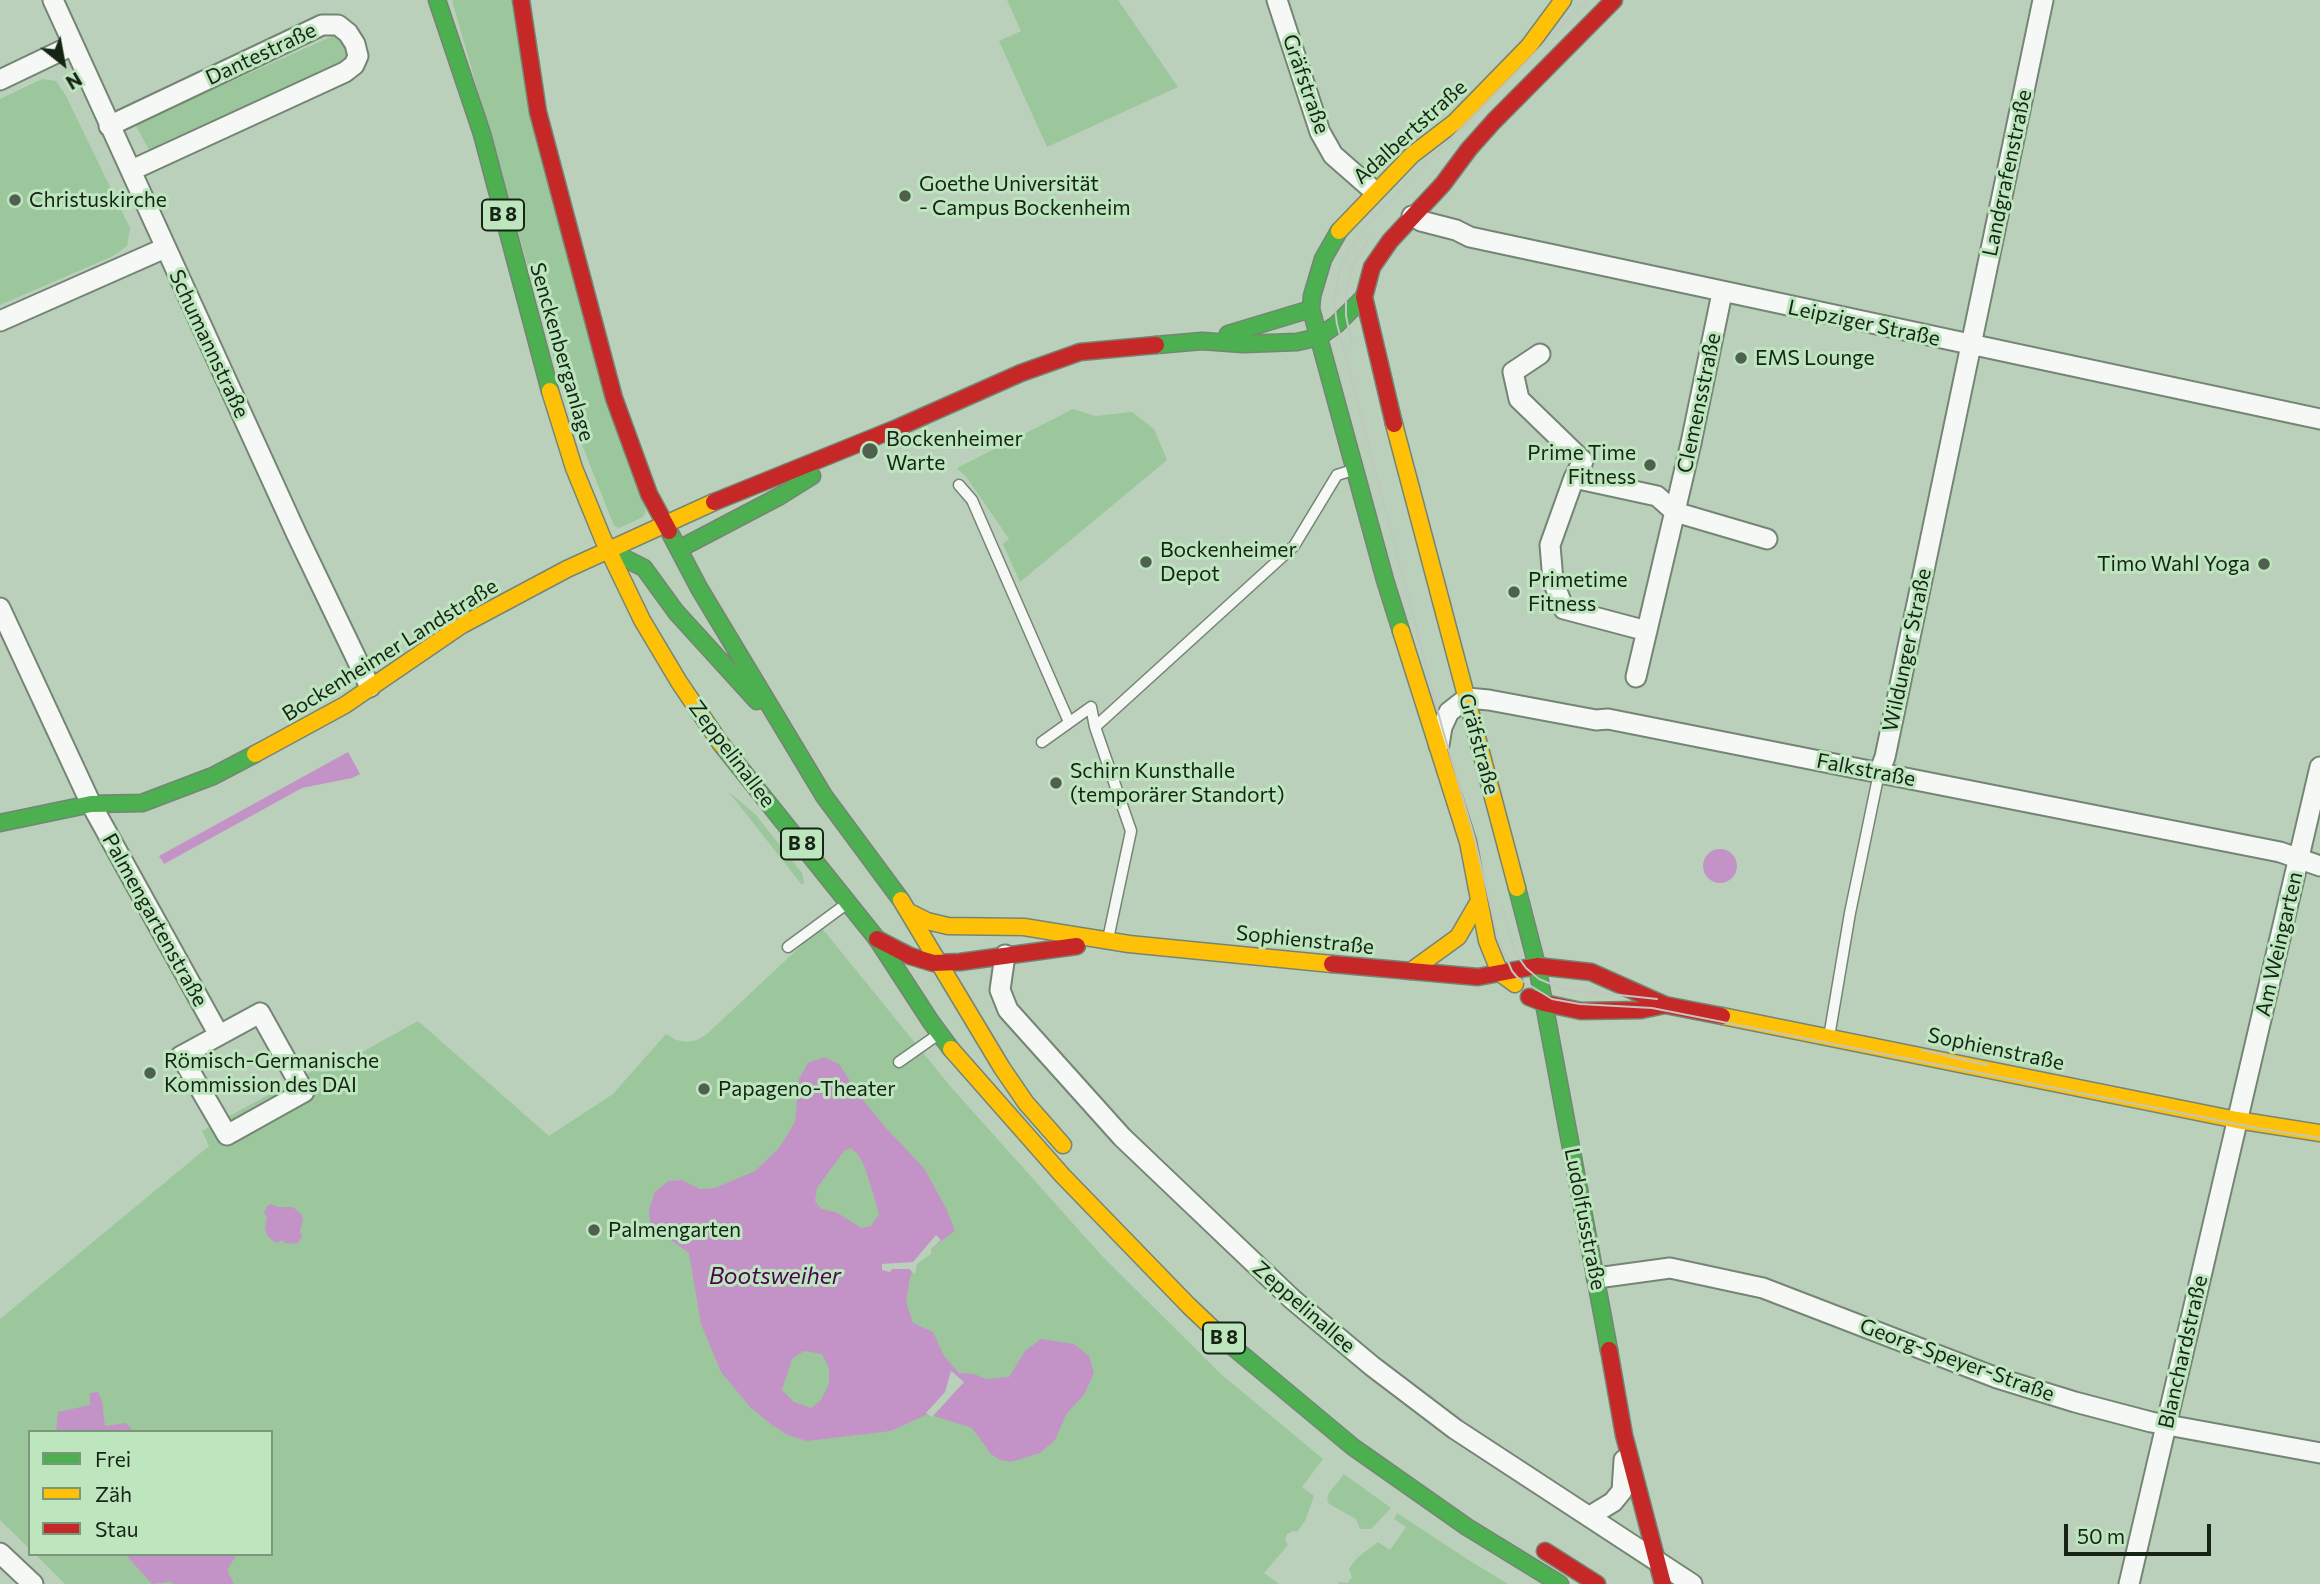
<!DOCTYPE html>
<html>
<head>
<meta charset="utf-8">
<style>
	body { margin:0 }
	#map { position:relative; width:2320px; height:1584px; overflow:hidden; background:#bad0ba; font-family:Commissioner,sans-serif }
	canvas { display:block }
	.legend { position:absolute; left:28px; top:1430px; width:245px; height:126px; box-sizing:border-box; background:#bee6be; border:2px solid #7b987b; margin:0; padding:9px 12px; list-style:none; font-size:21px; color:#162416 }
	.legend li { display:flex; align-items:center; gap:14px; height:35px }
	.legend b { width:35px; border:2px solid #7b987b }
	.north { position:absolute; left:28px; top:28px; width:70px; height:70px; -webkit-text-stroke:5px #bee6be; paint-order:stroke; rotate:149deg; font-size:19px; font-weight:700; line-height:28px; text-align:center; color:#162416 }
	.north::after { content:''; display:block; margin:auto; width:24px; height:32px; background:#162416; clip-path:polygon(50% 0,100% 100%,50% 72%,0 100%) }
	.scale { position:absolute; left:2064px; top:1524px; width:147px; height:32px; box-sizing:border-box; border:4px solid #162416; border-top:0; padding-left:9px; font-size:21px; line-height:24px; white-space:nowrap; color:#162416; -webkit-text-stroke:5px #bee6be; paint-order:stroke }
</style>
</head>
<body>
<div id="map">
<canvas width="2320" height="1584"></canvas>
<ul class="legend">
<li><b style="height:9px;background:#4caf50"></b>Frei</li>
<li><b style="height:9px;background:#ffc107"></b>Zäh</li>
<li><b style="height:9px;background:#c62828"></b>Stau</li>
</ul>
<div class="north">N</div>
<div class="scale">50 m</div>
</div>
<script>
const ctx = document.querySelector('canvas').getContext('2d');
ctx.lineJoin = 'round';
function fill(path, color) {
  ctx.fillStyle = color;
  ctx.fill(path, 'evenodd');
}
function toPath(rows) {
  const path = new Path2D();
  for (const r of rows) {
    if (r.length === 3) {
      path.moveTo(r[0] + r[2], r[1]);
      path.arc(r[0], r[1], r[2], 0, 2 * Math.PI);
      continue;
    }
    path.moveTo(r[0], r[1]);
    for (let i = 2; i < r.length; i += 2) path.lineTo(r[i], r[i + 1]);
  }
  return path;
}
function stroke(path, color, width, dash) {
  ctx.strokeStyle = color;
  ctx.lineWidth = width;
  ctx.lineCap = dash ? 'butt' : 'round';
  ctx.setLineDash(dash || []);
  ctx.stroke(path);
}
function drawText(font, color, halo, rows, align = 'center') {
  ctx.font = font + ' Commissioner,sans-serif';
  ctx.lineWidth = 6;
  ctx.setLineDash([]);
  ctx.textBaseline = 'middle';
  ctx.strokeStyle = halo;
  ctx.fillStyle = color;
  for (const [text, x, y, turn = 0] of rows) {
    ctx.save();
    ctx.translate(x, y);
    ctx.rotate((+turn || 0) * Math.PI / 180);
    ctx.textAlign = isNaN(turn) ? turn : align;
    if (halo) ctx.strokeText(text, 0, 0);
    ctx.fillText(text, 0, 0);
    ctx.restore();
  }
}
fill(toPath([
	[452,0,512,0,646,512,643,517,619,528,614,526,570,414],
	[1007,0,1118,0,1178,87,1047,147,999,41,1021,31],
	[333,36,343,36,347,42,349,62,321,76,317,73,149,150,135,124],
	[42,79,56,81,66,96,130,228,127,246,113,256,0,305,0,99],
	[1073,409,1095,416,1132,412,1154,429,1167,460,1020,582,1003,544,1009,539,967,478,957,468],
	[728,791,755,814,802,873,804,882,802,885],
	[821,927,950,1086,1103,1257,1221,1374,1323,1459,1302,1487,1314,1496,1305,1521,1297,1532,1293,1531,1287,1534,1285,1540,1288,1545,1264,1573,1279,1584,65,1584,35,1554,271,1554,271,1432,30,1432,30,1549,0,1520,0,1319,209,1146,202,1131,312,1071,326,1072,418,1021,549,1136,613,1094,666,1034,676,1040,686,1042,697,1040,707,1034],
	[1344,1474,1391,1508,1371,1529,1360,1529,1356,1519,1329,1504,1327,1499,1329,1493],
	[1397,1513,1467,1559,1508,1584,1338,1584,1339,1582,1348,1583,1352,1577,1349,1569,1357,1558,1378,1542,1390,1550,1406,1527,1394,1519]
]), '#9cc79c');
fill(toPath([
	[348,752,360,774,352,778,302,788,164,864,159,856],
	[1720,866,17],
	[824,1057,839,1064,859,1095,886,1128,924,1168,946,1208,955,1231,918,1258,913,1269,910,1278,906,1302,913,1323,933,1332,944,1356,959,1373,974,1374,986,1379,1009,1377,1025,1351,1041,1339,1074,1344,1089,1356,1094,1373,1084,1395,1067,1413,1055,1440,1040,1453,1011,1462,1000,1460,991,1454,972,1428,928,1414,891,1431,807,1441,788,1435,772,1425,750,1407,721,1372,701,1324,689,1253,660,1232,650,1222,649,1209,655,1192,668,1181,682,1180,700,1189,715,1188,755,1171,779,1148,795,1122,799,1079,808,1063],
	[850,1148,857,1153,864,1165,873,1193,879,1214,871,1226,861,1228,836,1212,821,1209,815,1201,817,1188,844,1151],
	[804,1351,822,1354,829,1368,829,1384,821,1400,811,1408,794,1402,782,1390,792,1359],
	[272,1204,278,1207,293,1207,301,1214,303,1220,300,1231,302,1237,297,1244,285,1243,282,1240,276,1243,268,1237,265,1228,267,1217,264,1213,268,1205],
	[98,1392,102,1401,105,1426,126,1423,134,1432,56,1432,58,1412,90,1405,90,1393],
	[125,1554,237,1554,227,1570,234,1584,174,1584,170,1582,152,1584]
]), '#c393c7');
fill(toPath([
	[936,1235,941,1240,931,1249,931,1254,917,1264,915,1274,909,1269,892,1269,890,1272,882,1270,882,1264,913,1262],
	[951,1371,964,1382,932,1417,926,1413,945,1392]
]), '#bad0ba');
const lane = toPath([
	[959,485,972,500,1069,722],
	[1042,742,1091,707,1095,727],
	[1108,939,1131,831,1095,727,1294,546,1337,475,1353,470],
	[788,947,845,905],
	[1829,1037,1850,913,1879,773],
	[899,1062,936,1036]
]);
const street = toPath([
	[53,0,297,535,370,687],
	[1277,0,1320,132,1333,155,1374,191],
	[0,80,73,45],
	[109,126,322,25,338,25,348,33,355,44,358,56,354,65,345,72,132,170],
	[1412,216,1421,221,1456,230,1470,237,2320,419],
	[0,321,165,248],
	[1540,354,1513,372,1519,399,1583,461,1574,478,1657,496,1675,512,1767,539],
	[1574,478,1550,545,1553,581,1564,609,1647,631],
	[0,608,91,804,219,1035],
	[1636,677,1691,443,1722,293],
	[1439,745,1442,727,1449,712,1467,698,1489,700,1596,720,1608,719,1865,770,2280,852,2320,866],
	[1879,773,1885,757,2043,0],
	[1005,955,1000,990,1008,1010,1122,1137,1292,1299,1372,1366,1455,1429,1692,1584],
	[260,1013,304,1092,227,1135,181,1056,260,1013],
	[1597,1278,1670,1268,1763,1288,1997,1378,2075,1402,2151,1422,2320,1453],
	[1590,1516,1613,1502,1622,1491,1624,1460],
	[0,1553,33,1584],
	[2129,1584,2320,767]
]);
const fast = toPath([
	[437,0,482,134,550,391],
	[1339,231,1323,259,1312,296,1311,309,1385,580,1401,631],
	[1228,334,1311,309],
	[1156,345,1202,341,1243,344,1297,342,1319,337,1337,324,1364,297],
	[669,531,699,588,824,796,901,900],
	[679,549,780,496,812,476],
	[608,550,644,568,676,612,757,701],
	[721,744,877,939,931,1022,951,1049],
	[0,823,91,804,142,803,213,776,255,754],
	[1517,888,1537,966,1609,1350],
	[1227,1342,1353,1447,1467,1527,1560,1584]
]);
const slow = toPath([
	[1339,231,1412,155,1455,122,1529,46,1563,0],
	[550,391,574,468,603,539,642,620,679,682,721,744],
	[1394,424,1517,888],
	[1401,631,1468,842,1487,941,1500,973,1515,984],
	[255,754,345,705,462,625,567,569,714,502],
	[901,900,1002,1068,1026,1103,1063,1145],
	[911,913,927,921,948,926,1024,927,1129,944,1332,964],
	[1411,971,1458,937,1479,901],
	[1722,1016,2237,1120,2320,1133],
	[951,1049,1062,1175,1189,1306,1227,1342]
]);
const jam = toPath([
	[521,0,538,112,614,398,649,494,669,531],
	[1394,424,1364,297,1372,267,1390,241,1443,184,1469,149,1494,121,1614,0],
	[714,502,897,428,1021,373,1080,352,1156,345],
	[877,939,910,956,933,963,960,962,1077,946],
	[1332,964,1478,977,1537,966,1591,972,1665,1005,1722,1016],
	[1529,997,1544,1003,1581,1011,1641,1010,1665,1005],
	[1609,1350,1624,1435,1663,1584],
	[1545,1551,1597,1584]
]);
stroke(lane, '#758575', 13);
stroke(street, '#758575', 23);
stroke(fast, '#758575', 19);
stroke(slow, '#758575', 19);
stroke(jam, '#758575', 19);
stroke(lane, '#f5f8f5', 10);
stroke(street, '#f5f8f5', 19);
stroke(fast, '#4caf50', 16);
stroke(slow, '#ffc107', 16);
stroke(jam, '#c62828', 16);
stroke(toPath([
	[1587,0,1370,221,1348,250,1339,273,1334,302,1337,324,1442,727,1474,836,1498,938,1512,971,1518,978,1552,999,1580,1004,1652,1008,2257,1128,2320,1138],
	[1352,344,1346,316,1346,288,1353,265,1369,238],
	[1501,905,1516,954,1526,968,1539,979,1563,989,1657,999],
	[1922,1050,1987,1065]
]), '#c0c7c0', 2);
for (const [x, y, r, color] of [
	[905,196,7,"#4f604f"],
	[15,200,7,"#4f604f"],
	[1741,358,7,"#4f604f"],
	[870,451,9,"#4f604f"],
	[1650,465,7,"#4f604f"],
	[1146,562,7,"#4f604f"],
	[2264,564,7,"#4f604f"],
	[1514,592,7,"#4f604f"],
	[1056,783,7,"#4f604f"],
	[150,1073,7,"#4f604f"],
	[704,1089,7,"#4f604f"],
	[594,1230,7,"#4f604f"]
]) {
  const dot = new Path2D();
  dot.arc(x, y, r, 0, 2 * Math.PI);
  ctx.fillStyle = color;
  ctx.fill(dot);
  stroke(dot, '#bee6be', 2.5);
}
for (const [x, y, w] of [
	[503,215,42],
	[802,844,42],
	[1224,1338,42]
]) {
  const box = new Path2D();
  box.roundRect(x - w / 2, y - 15.5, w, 31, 5);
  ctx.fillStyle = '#bee6be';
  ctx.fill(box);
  stroke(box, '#162416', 2);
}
drawText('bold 19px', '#162416', null, [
	["B 8",503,215],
	["B 8",802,844],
	["B 8",1224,1338]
]);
drawText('21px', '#162416', '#bee6be', [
	["Dantestraße",261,54,-25],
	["Gräfstraße",1306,84,71],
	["Adalbertstraße",1410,132,-42],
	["Landgrafenstraße",2007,173,-78],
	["Leipziger Straße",1864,323,12],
	["Schumannstraße",209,344,65],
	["Senckenberganlage",562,352,74],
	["Clemensstraße",1699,403,-78],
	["Bockenheimer Landstraße",390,650,-32],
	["Wildunger Straße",1907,650,-78],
	["Gräfstraße",1479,744,75],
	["Zeppelinallee",732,754,53],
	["Falkstraße",1866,770,11],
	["Palmengartenstraße",155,920,61],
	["Sophienstraße",1305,940,6],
	["Am Weingarten",2279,944,-77],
	["Sophienstraße",1996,1049,12],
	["Ludolfusstraße",1585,1219,79],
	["Zeppelinallee",1304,1307,41],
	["Blanchardstraße",2183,1352,-77],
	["Georg-Speyer-Straße",1957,1360,20]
]);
drawText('21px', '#162416', '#bee6be', [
	["Goethe Universität",919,184],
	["- Campus Bockenheim",919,208],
	["Christuskirche",29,200],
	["EMS Lounge",1755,358],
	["Bockenheimer",886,439],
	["Warte",886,463],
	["Prime Time",1636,453,"right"],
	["Fitness",1636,477,"right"],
	["Bockenheimer",1160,550],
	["Depot",1160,574],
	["Timo Wahl Yoga",2250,564,"right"],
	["Primetime",1528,580],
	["Fitness",1528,604],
	["Schirn Kunsthalle",1070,771],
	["(temporärer Standort)",1070,795],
	["Römisch-Germanische",164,1061],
	["Kommission des DAI",164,1085],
	["Papageno-Theater",718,1089],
	["Palmengarten",608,1230]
], 'left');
drawText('italic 23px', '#4e0154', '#bee6be', [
	["Bootsweiher",775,1276]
]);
</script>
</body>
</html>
